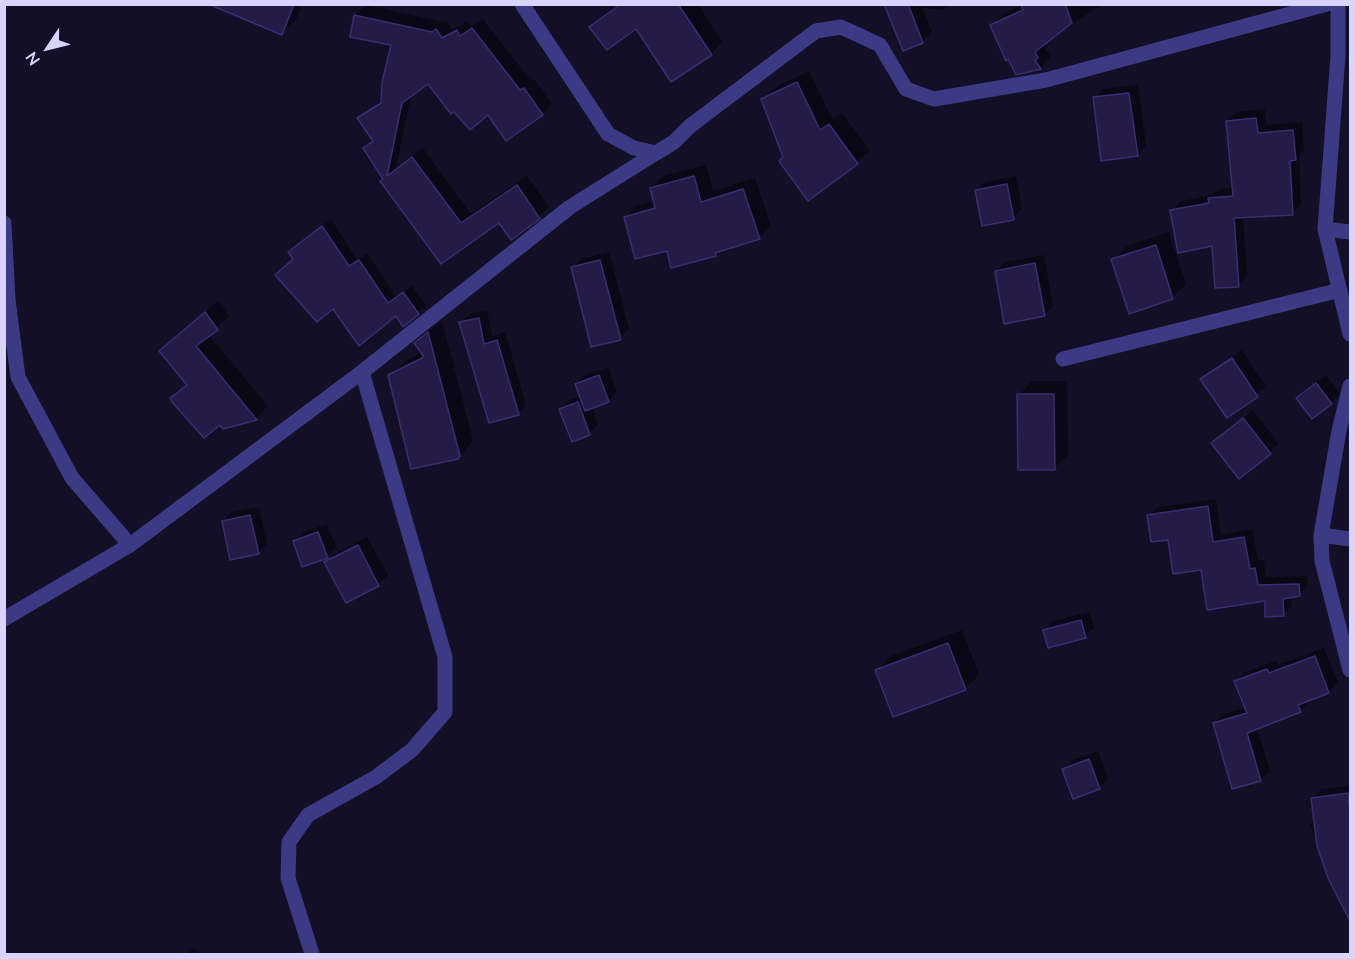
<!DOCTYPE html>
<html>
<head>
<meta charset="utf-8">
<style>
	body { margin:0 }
	#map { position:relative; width:1355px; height:959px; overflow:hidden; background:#130f26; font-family:"Nunito Sans",sans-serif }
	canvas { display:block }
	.frame { position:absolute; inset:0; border:6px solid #d9d4ff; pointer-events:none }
	.north { position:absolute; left:18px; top:18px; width:60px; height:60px; -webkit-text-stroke:4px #130f26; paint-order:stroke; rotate:235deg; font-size:16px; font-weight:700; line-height:24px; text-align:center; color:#d9d4ff }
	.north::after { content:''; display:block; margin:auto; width:21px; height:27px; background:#d9d4ff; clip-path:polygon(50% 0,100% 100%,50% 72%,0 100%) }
</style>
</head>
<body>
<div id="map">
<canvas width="1355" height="959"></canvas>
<div class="frame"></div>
<div class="north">N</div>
</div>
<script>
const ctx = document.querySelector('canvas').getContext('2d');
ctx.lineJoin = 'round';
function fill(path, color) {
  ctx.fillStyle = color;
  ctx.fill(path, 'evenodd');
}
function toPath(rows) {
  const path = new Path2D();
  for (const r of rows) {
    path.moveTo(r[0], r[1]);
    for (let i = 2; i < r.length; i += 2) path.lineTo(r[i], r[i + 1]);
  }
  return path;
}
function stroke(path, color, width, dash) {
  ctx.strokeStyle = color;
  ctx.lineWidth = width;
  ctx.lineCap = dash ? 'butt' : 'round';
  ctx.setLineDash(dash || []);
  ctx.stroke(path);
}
fill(toPath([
	[208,4,302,4,296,20,282,33],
	[619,4,698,4,722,42,711,54,637,27,591,27],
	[886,4,948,4,943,10,922,8,932,32,923,41,904,49],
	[1023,4,1103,4,1045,41,1048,47,1045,49,1051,57,1041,67,1017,73,992,26,1002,15],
	[365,5,443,22,447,20,452,30,467,21,471,27,483,19,531,81,534,79,552,104,542,114,488,113,428,81,411,95,396,168,423,148,471,214,527,176,549,207,539,217,499,221,442,262,365,148,373,139,359,119,382,100,393,44,352,36,355,15],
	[809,71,832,119,842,113,870,151,809,199,785,157,762,100,775,87],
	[1138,84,1146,145,1137,155,1095,98,1104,89],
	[1265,109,1266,125,1302,122,1304,150,1299,155,1301,205,1292,214,1243,216,1247,276,1238,285,1213,245,1172,210,1181,201,1212,195,1219,189,1234,188,1227,121,1236,112],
	[706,165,713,191,755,178,771,226,759,237,721,249,715,255,668,249,626,217,638,205,655,201,651,188,663,176],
	[1016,176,1022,209,1013,218,976,191,985,182],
	[331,219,357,260,367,253,396,297,412,286,426,306,418,313,396,314,333,307,290,252],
	[1169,232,1186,284,1172,298,1113,260,1127,246],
	[609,252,629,329,620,338,573,268,582,259],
	[1044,255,1053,306,1044,315,996,271,1005,262],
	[218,301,229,316,209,335,268,406,256,418,224,428,172,399,188,384,161,351],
	[487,310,492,336,505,332,526,405,518,413,461,322,470,314],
	[442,320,473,441,458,458,390,376,404,362,422,352,416,343],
	[1242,350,1266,387,1227,416,1202,379],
	[608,367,617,392,608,401,592,407,598,425,589,434,561,410,570,400,581,396,576,384,585,375],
	[1326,375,1340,394,1331,403,1298,398],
	[1032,381,1067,381,1068,455,1054,468,1019,395],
	[1253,410,1279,444,1239,477,1213,443],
	[1216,499,1221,535,1252,529,1258,561,1264,560,1266,577,1307,576,1308,586,1299,595,1291,596,1292,606,1283,615,1266,600,1202,568,1149,515,1158,507],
	[259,507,267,544,258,553,223,521,232,512],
	[327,524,336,547,327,556,295,542,304,532],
	[367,537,388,575,379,584,347,601,326,563,335,554],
	[1090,612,1094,628,1085,637,1045,630,1054,621],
	[962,630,979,675,965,689,877,670,891,656],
	[1324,648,1338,682,1329,692,1308,699,1309,702,1300,711,1257,728,1270,771,1260,780,1215,723,1224,714,1246,708,1236,682,1245,672,1276,661,1278,665],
	[1098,751,1108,779,1099,788,1064,769,1073,760],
	[1350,786,1350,918,1329,877,1310,824,1315,819,1312,799,1321,789],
	[193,949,205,954,187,954]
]), '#0007');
const building = toPath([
	[208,4,294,4,282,35,208,4],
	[621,4,678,4,712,55,671,82,636,29,607,50,589,27,621,4],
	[884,4,908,4,923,43,903,51,884,4],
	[1021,4,1065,4,1072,23,1035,52,1038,58,1035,60,1041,69,1016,75,1008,59,1006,61,990,25,1023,10,1021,4],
	[354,15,432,32,436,29,442,38,457,30,460,36,472,28,520,90,524,88,543,115,506,141,488,115,470,130,454,112,451,114,428,84,402,103,387,176,412,157,461,223,517,185,540,219,511,240,499,223,441,264,380,181,383,179,363,148,373,141,357,118,381,103,382,82,391,45,350,37,354,15],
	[797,82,820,130,829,124,858,164,808,201,779,161,783,157,761,99,797,82],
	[1129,93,1138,156,1101,161,1093,97,1129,93],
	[1256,118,1258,133,1293,130,1296,160,1290,161,1293,215,1234,218,1239,287,1215,288,1212,246,1178,253,1170,210,1209,203,1208,198,1233,196,1226,121,1256,118],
	[694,176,701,202,743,189,760,239,715,253,716,256,671,268,667,251,635,259,624,217,655,208,650,188,694,176],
	[1007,184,1014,220,982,226,975,190,1007,184],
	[322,226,349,266,359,260,388,303,403,292,419,314,403,327,396,316,359,346,333,309,317,322,275,275,293,259,288,252,322,226],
	[1156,245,1173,299,1129,314,1111,259,1156,245],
	[600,260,621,340,591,347,571,267,600,260],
	[1035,263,1045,316,1004,324,995,271,1035,263],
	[205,312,218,330,196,346,257,420,223,429,220,425,204,438,172,402,170,398,187,385,159,351,205,312],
	[479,318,484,344,497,340,519,415,489,423,459,322,479,318],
	[428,332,460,456,458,459,411,469,388,375,424,357,414,343,428,332],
	[1232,358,1258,397,1227,418,1200,379,1232,358],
	[599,375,609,402,585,411,575,384,599,375],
	[1316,383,1332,404,1312,419,1296,398,1316,383],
	[1017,394,1054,394,1055,470,1018,470,1017,394],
	[578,402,590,435,572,442,559,409,578,402],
	[1243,418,1271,454,1239,479,1211,443,1243,418],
	[1208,506,1213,542,1244,537,1250,569,1255,568,1258,585,1299,584,1300,596,1283,599,1284,616,1265,617,1265,601,1207,610,1201,570,1173,574,1168,540,1151,542,1147,515,1208,506],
	[250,515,259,554,230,560,222,521,250,515],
	[318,532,328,558,302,567,293,541,318,532],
	[358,545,379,586,346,603,324,562,358,545],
	[1081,620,1086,638,1048,648,1043,630,1081,620],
	[948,643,966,690,893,717,875,670,948,643],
	[1315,656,1329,693,1298,705,1301,712,1247,733,1261,781,1232,789,1213,723,1247,713,1234,681,1267,669,1269,673,1315,656],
	[1089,759,1100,789,1073,799,1062,769,1089,759],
	[1348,793,1350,813,1350,921,1328,878,1317,846,1311,798,1348,793]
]);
fill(building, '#241b47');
stroke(building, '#3b2d73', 1.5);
stroke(toPath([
	[522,4,608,134,634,148,656,153,674,142,690,126,816,31,841,27,880,45,906,89,934,99,1046,80,1327,4],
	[1338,4,1338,56,1325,229,1350,334],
	[4,223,8,300,18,377,72,478,130,545],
	[1325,229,1350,232],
	[1063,359,1340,290],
	[1350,386,1339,431,1321,535,1322,561,1350,670],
	[1321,535,1350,539],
	[4,619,130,545,362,372,570,207,656,153],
	[312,954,288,878,289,842,308,815,376,777,412,750,445,712,445,657,362,372]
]), '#3d3a85', 15);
</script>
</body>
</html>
